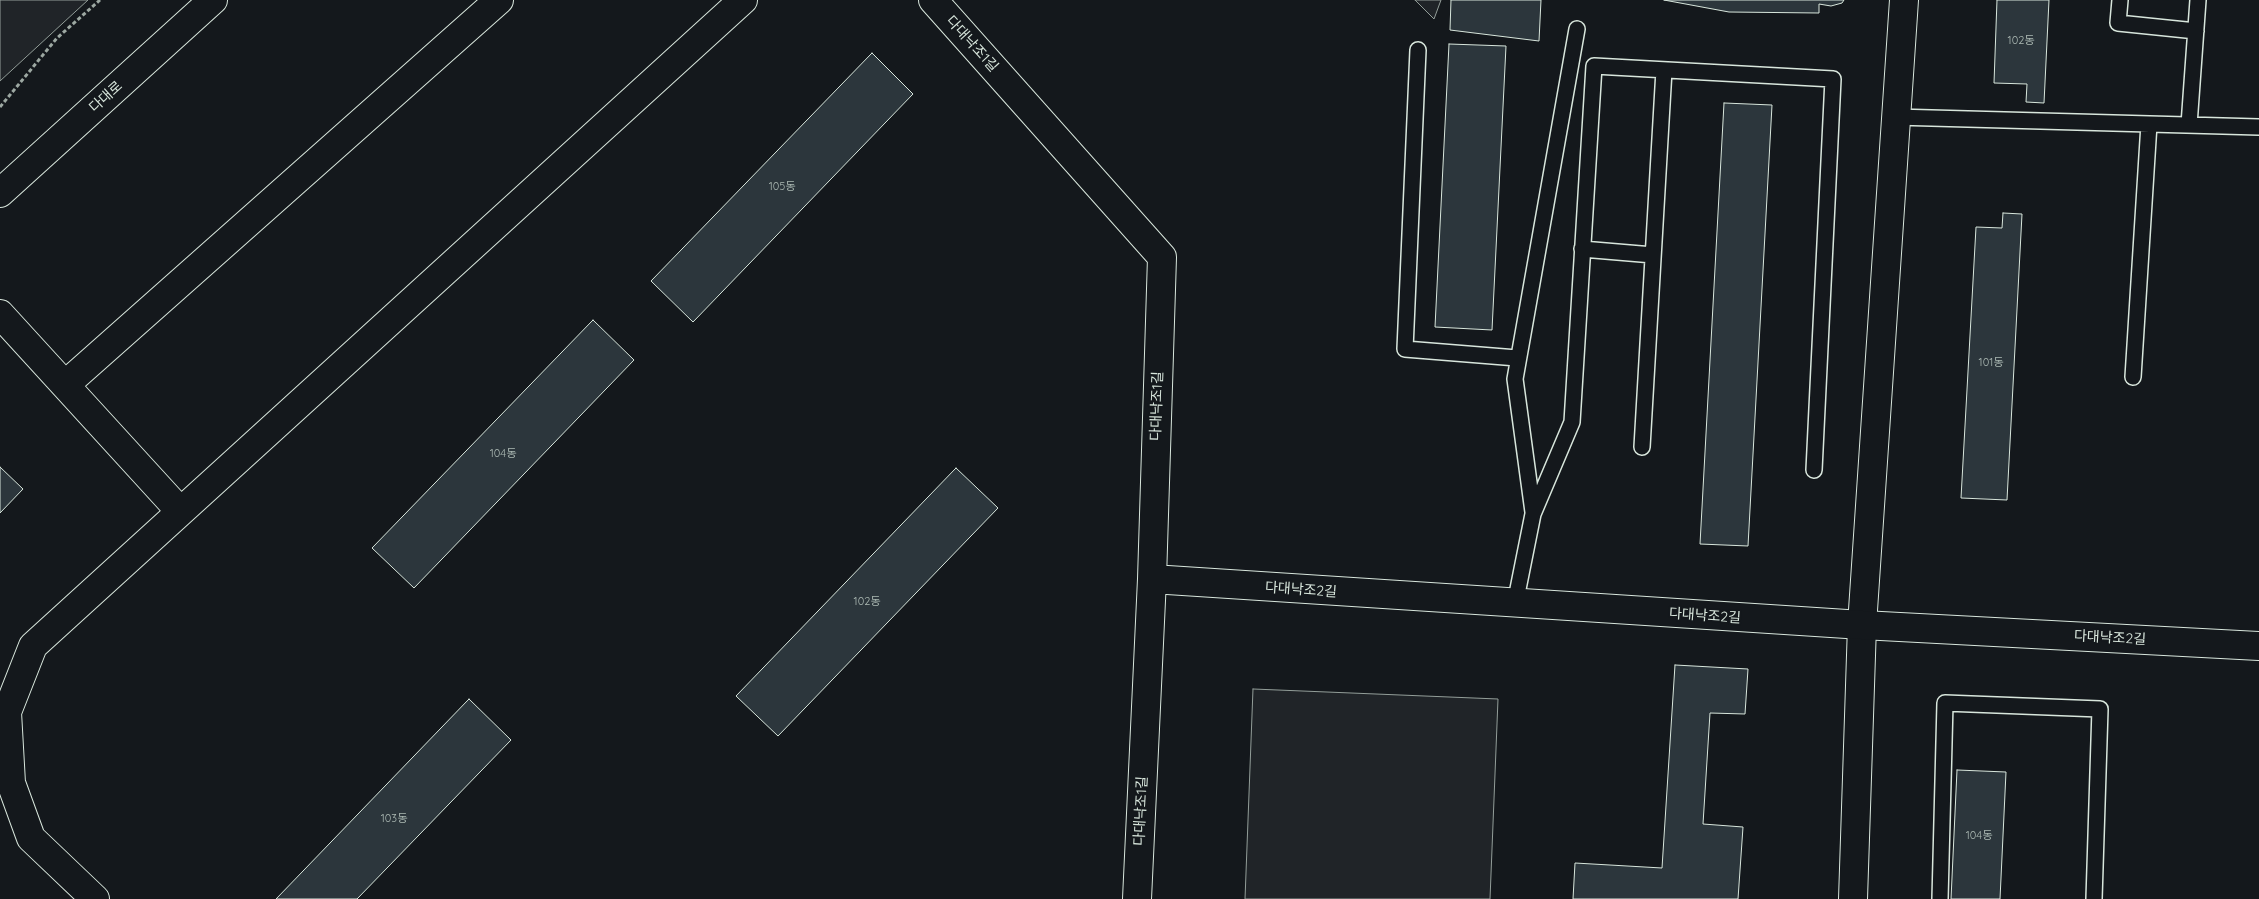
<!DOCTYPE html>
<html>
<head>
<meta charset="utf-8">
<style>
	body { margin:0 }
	canvas { display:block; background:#14181c }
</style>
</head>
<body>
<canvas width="2259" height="899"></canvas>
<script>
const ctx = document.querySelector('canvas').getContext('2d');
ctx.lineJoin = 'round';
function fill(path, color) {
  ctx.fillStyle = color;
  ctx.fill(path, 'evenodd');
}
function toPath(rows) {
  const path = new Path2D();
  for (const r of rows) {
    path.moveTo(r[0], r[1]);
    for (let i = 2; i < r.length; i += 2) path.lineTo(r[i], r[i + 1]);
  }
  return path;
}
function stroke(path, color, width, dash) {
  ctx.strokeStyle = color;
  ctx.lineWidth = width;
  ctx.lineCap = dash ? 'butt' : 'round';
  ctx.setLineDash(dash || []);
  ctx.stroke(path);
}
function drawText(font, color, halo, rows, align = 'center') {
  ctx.font = font + ' Quicksand,"Noto Sans KR",sans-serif';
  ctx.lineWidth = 4;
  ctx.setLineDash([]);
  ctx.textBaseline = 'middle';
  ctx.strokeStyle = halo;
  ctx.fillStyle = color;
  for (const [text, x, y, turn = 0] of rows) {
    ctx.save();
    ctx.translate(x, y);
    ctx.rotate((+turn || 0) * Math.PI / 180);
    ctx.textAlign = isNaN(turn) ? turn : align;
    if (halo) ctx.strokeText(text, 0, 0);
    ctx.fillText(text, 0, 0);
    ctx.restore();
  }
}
const green = toPath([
	[0,0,88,0,0,81,0,0],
	[1415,0,1441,0,1434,19,1415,0],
	[1253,689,1498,699,1490,899,1245,899,1253,689]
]);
fill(green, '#202428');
stroke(green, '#939e99', 1);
const building = toPath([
	[1451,0,1541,0,1539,41,1450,30,1451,0],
	[1664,0,1844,0,1842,3,1831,6,1819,4,1819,13,1729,12,1664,0],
	[1997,0,2049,0,2044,103,2026,102,2027,84,1994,83,1997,0],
	[1449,44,1506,46,1492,330,1435,327,1449,44],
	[872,53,913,94,693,322,651,281,872,53],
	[1724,103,1772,105,1748,546,1700,544,1724,103],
	[2003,213,2022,214,2007,500,1961,498,1976,227,2002,228,2003,213],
	[593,320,634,360,414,588,372,548,593,320],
	[0,467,23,489,0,513,0,467],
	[956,468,998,508,778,736,736,696,956,468],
	[1675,665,1748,669,1745,714,1710,713,1703,824,1743,827,1738,899,1573,899,1575,863,1662,868,1675,665],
	[469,699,511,740,357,899,276,899,469,699],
	[1957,770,2006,772,2000,899,1951,899,1957,770]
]);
fill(building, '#2c363c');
stroke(building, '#d8e6dc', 1);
const service = toPath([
	[2120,0,2118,23,2196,31],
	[1418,50,1405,349,1517,358],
	[1895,117,2259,127],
	[2189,125,2198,0],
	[1582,249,1653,255],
	[2133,377,2149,124],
	[1642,447,1664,70],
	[1533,512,1515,379,1577,29],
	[1515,604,1533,514,1572,422,1594,66,1833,79,1814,470],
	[1940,899,1945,703,2100,709,2094,899]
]);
const minor = toPath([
	[0,314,180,511],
	[65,385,499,0],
	[95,899,31,838,11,783,7,712,33,646,743,0],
	[1853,899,1862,625,1904,0]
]);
const tertiary = toPath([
	[933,0,1162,257,1152,579,1137,899],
	[1152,579,1862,625,2259,646]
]);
const secondary = toPath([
	[0,193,213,0]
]);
stroke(service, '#d8e6dc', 18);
stroke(minor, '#d8e6dc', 30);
stroke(tertiary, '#d8e6dc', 30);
stroke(secondary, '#d8e6dc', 30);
stroke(toPath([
	[0,107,57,38,100,0]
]), '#9da8a2', 3, [4, 2.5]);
stroke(service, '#14181c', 15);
stroke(minor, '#14181c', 28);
stroke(tertiary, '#14181c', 28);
stroke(secondary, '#14181c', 28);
drawText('11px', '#adbab4', null, [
	["102동",2021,41],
	["105동",782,187],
	["101동",1991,363],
	["104동",503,454],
	["102동",867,602],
	["103동",394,819],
	["104동",1979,836]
]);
drawText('14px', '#d8e6dc', '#14181c', [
	["다대낙조1길",972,44,48],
	["다대로",106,97,-42],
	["다대낙조1길",1157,406,-88],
	["다대낙조2길",1301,590,4],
	["다대낙조2길",1705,616,4],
	["다대낙조2길",2110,638,3],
	["다대낙조1길",1141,811,-87]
]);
</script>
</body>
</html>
